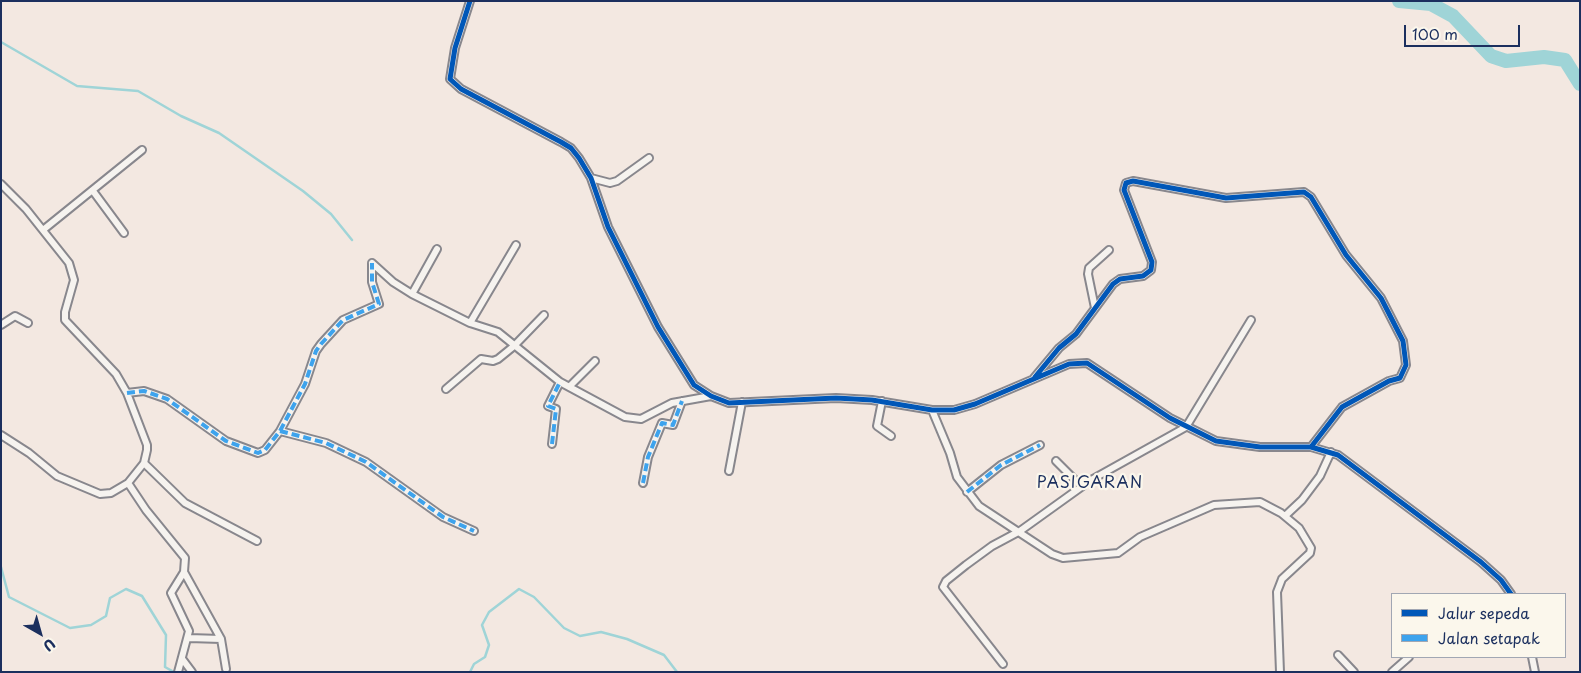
<!DOCTYPE html>
<html>
<head>
<meta charset="utf-8">
<style>
	body { margin:0 }
	#map { position:relative; width:1581px; height:673px; overflow:hidden; background:#f3e8e1; font-family:"Playpen Sans",sans-serif }
	canvas { display:block }
	.frame { position:absolute; inset:0; border:2px solid #1b2f5e; pointer-events:none }
	.legend { position:absolute; left:1391px; top:593px; width:175px; height:65px; box-sizing:border-box; background:#fbf7ec; border:1px solid #a1a7b3; margin:0; padding:6px 9px; list-style:none; font-size:15px; color:#1b2f5e }
	.legend li { display:flex; align-items:center; gap:10px; height:25px }
	.legend b { width:25px; border:1px solid #a1a7b3 }
	.north { position:absolute; left:15px; top:608px; width:50px; height:50px; -webkit-text-stroke:4px #fbf7ec; paint-order:stroke; rotate:142deg; font-size:14px; font-weight:700; line-height:20px; text-align:center; color:#1b2f5e }
	.north::after { content:''; display:block; margin:auto; width:18px; height:22px; background:#1b2f5e; clip-path:polygon(50% 0,100% 100%,50% 72%,0 100%) }
	.scale { position:absolute; left:1404px; top:25px; width:116px; height:22px; box-sizing:border-box; border:2px solid #1b2f5e; border-top:0; padding-left:6px; font-size:15px; line-height:18px; white-space:nowrap; color:#1b2f5e; -webkit-text-stroke:4px #fbf7ec; paint-order:stroke }
</style>
</head>
<body>
<div id="map">
<canvas width="1581" height="673"></canvas>
<div class="frame"></div>
<ul class="legend">
<li><b style="height:6px;background:#0057b8"></b>Jalur sepeda</li>
<li><b style="height:6px;background:#3da3ed"></b>Jalan setapak</li>
</ul>
<div class="north">U</div>
<div class="scale">100 m</div>
</div>
<script>
const ctx = document.querySelector('canvas').getContext('2d');
ctx.lineJoin = 'round';
function toPath(rows) {
  const path = new Path2D();
  for (const r of rows) {
    path.moveTo(r[0], r[1]);
    for (let i = 2; i < r.length; i += 2) path.lineTo(r[i], r[i + 1]);
  }
  return path;
}
function stroke(path, color, width, dash) {
  ctx.strokeStyle = color;
  ctx.lineWidth = width;
  ctx.lineCap = dash ? 'butt' : 'round';
  ctx.setLineDash(dash || []);
  ctx.stroke(path);
}
function drawText(font, color, halo, rows, align = 'center') {
  ctx.font = font + ' "Playpen Sans",sans-serif';
  ctx.lineWidth = 4.5;
  ctx.setLineDash([]);
  ctx.textBaseline = 'middle';
  ctx.strokeStyle = halo;
  ctx.fillStyle = color;
  for (const [text, x, y, turn = 0] of rows) {
    ctx.save();
    ctx.translate(x, y);
    ctx.rotate((+turn || 0) * Math.PI / 180);
    ctx.textAlign = isNaN(turn) ? turn : align;
    if (halo) ctx.strokeText(text, 0, 0);
    ctx.fillText(text, 0, 0);
    ctx.restore();
  }
}
stroke(toPath([
	[1,42,77,86,138,91,181,116,219,133,303,191,331,214,352,240],
	[1,567,9,597,70,628,91,625,106,616,110,598,126,589,142,596,166,635,165,667,174,672],
	[470,672,474,664,485,657,489,645,482,625,489,612,519,589,534,597,564,628,580,636,601,632,627,639,664,655,677,672]
]), '#9fd4d7', 2.5);
stroke(toPath([
	[1399,1,1431,4,1453,16,1491,56,1506,61,1544,57,1565,60,1580,84]
]), '#9fd4d7', 14);
const minor = toPath([
	[470,1,455,48,450,79,461,89,561,142,571,148,579,158,591,178,608,227,658,327,694,385,711,396,729,403,836,398,872,400,932,410,954,410,975,404,1069,364,1087,363,1170,418,1216,441,1260,447,1311,447,1338,455,1481,562,1501,580,1511,594],
	[591,178,610,183,617,181,649,158],
	[1,184,26,209,69,263,74,280,65,312,65,320,116,374,127,393,147,445,147,450,144,463,128,483,111,493,100,494,57,476,29,453,1,435],
	[93,191,124,233],
	[43,230,142,150],
	[372,263,393,282,412,294,470,323,498,332,560,382,625,417,641,419,672,403,711,396],
	[412,294,437,249],
	[1095,308,1088,274,1089,268,1109,250],
	[470,323,516,245],
	[1,325,15,316,28,323],
	[1034,378,1059,348,1076,334,1113,284,1120,279,1143,276,1151,270,1152,262,1124,190,1126,183,1133,181,1226,198,1304,192,1311,197,1346,255,1381,298,1403,341,1406,365,1400,378,1389,381,1342,407,1311,447],
	[569,387,595,361],
	[446,389,481,359,493,361,498,359,514,346,544,315],
	[127,393,144,391,167,399,226,441,258,453,265,450,280,431,305,384,316,351,321,344,343,320,379,304,372,282,372,263],
	[882,401,877,426,891,436],
	[932,410,950,453,957,477,979,506,1052,554,1063,558,1118,553,1140,537,1214,505,1260,502,1281,513,1299,528,1311,548,1310,553,1282,579,1277,592,1280,672],
	[280,431,326,443,366,462,443,517,474,531],
	[552,444,556,409,548,406,560,382],
	[1056,461,1081,486],
	[144,463,185,503,257,541],
	[729,471,742,402],
	[128,483,146,510,185,558,184,572,171,593,189,631,178,672],
	[643,483,648,457,662,423,673,425,682,401],
	[967,492,1001,465,1040,445],
	[1285,516,1302,500,1320,476,1331,452],
	[1020,531,1091,480,1186,427,1251,320],
	[184,572,221,639,226,669],
	[189,638,221,639],
	[1338,655,1354,672],
	[1532,657,1535,672],
	[183,660,192,672],
	[1003,664,943,587,946,581,966,565,992,546,1020,531],
	[1392,672,1409,657]
]);
stroke(minor, '#88878d', 10);
stroke(minor, '#f6f3ef', 6);
stroke(toPath([
	[127,393,144,391,167,399,226,441,258,453,265,450,280,431,305,384,316,351,321,344,343,320,379,304,372,282,372,263],
	[280,431,326,443,366,462,443,517,474,531],
	[552,444,556,409,548,406,560,382],
	[643,483,648,457,662,423,673,425,682,401],
	[967,492,1001,465,1040,445]
]), '#3da3ed', 4, [8, 4]);
stroke(toPath([
	[470,1,455,48,450,79,461,89,561,142,571,148,579,158,591,178,608,227,658,327,694,385,711,396,729,403,836,398,872,400,932,410,954,410,975,404,1069,364,1087,363,1170,418,1216,441,1260,447,1311,447,1338,455,1481,562,1501,580,1511,594],
	[1035,377,1059,348,1076,334,1113,284,1120,279,1143,276,1151,270,1152,262,1124,190,1126,183,1133,181,1226,198,1304,192,1311,197,1346,255,1381,298,1403,341,1406,365,1400,378,1389,381,1342,407,1311,447]
]), '#0057b8', 5);
ctx.letterSpacing = '1px';
drawText('16px', '#1b2f5e', '#fbf7ec', [
	["PASIGARAN",1090,484]
]);
ctx.letterSpacing = '0px';
</script>
</body>
</html>
